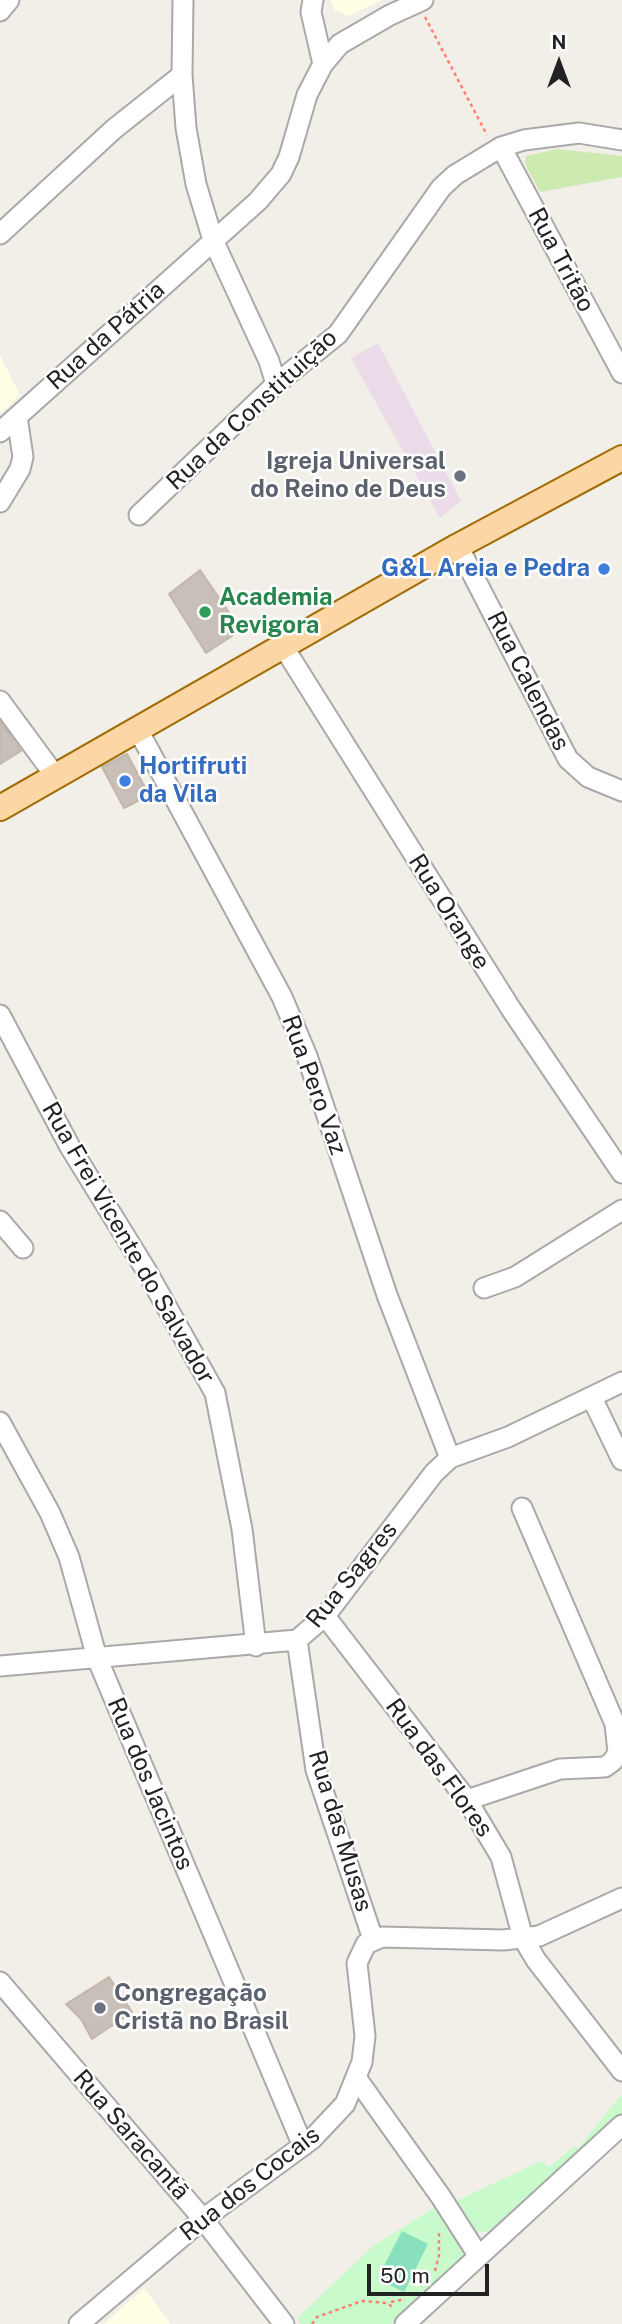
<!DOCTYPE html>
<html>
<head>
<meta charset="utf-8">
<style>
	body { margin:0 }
	#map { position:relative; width:622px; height:2324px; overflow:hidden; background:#f2efe9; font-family:"Public Sans",sans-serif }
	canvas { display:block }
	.north { position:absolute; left:524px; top:28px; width:70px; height:70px; -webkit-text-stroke:5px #fff; paint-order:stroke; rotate:0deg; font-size:19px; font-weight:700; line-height:28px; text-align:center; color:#222 }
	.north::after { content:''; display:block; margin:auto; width:24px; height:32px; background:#222; clip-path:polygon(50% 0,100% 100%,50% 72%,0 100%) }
	.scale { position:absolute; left:367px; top:2264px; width:122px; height:32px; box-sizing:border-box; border:4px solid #222; border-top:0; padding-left:9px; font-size:21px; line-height:24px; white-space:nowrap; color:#222; -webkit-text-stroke:5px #fff; paint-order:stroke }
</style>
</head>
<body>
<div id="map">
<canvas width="622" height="2324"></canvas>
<div class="north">N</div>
<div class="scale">50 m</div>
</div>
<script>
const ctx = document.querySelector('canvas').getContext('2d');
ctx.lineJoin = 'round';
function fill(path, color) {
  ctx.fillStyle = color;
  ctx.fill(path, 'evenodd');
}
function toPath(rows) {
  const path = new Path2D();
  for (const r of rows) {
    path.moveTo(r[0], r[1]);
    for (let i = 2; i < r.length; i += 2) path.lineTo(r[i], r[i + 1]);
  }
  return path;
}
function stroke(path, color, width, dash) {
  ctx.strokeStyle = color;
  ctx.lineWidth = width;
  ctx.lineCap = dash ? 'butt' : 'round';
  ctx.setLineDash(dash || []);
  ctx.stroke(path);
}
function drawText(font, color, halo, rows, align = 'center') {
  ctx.font = font + ' "Public Sans",sans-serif';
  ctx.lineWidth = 5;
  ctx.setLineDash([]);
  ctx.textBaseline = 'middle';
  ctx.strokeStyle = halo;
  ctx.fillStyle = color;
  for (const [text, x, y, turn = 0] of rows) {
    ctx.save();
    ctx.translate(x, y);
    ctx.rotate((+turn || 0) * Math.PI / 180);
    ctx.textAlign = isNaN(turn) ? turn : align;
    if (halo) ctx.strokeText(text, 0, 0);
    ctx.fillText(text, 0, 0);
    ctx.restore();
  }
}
fill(toPath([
	[378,343,461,501,440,518,351,358]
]), '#ebdbe8');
fill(toPath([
	[330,0,382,0,349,16,334,10],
	[0,355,20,395,0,414],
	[144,2288,171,2324,104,2324,106,2322]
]), '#ffffe5');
fill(toPath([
	[557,149,622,156,622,177,540,192,525,164,526,156]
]), '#cdebb0');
fill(toPath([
	[622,2094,622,2116,489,2231,476,2233,454,2202,541,2161,549,2167,575,2146,578,2148],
	[435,2207,468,2254,391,2324,301,2324,297,2318,372,2247]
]), '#c8facc');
fill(toPath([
	[402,2231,428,2244,404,2292,377,2279]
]), '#88e0be');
const building = toPath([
	[200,570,241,630,206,653,169,594,200,570],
	[0,722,21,751,0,764,0,722],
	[127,754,149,795,124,808,102,767,127,754],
	[109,1977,132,2012,92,2039,81,2019,66,2004,109,1977]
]);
fill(building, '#c7bfb8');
stroke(building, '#c4b6ab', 2);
const minor = toPath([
	[183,0,182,75,186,128,196,184,213,240,269,361,276,384],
	[313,0,311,12,323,64],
	[0,11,9,0],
	[501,147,622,373],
	[0,234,114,129,182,75],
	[0,432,258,201,281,174,289,157,307,95,323,64,340,44,390,15,423,0],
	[0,502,20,469,23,457,17,417],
	[139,515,276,384,338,334,441,188,455,175,501,147,524,140,579,133,622,140],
	[458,546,568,759,588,777,622,791],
	[283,646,511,1009,622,1173],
	[0,701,56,777],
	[138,730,282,997,307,1056,387,1295,450,1458],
	[0,1015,70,1147,146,1270,215,1393,242,1529,256,1646],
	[0,1221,23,1248],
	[484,1288,515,1277,622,1210],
	[592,1398,622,1460],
	[0,1422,50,1513,69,1557,97,1658,303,2146],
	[325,1616,467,1800,501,1857,523,1938,536,1960,622,2071],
	[297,1640,316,1770,373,1939],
	[0,1666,297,1640,325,1616,434,1473,450,1458,508,1437,622,1382],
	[467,1800,560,1769,605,1767,613,1761,618,1752,615,1724,522,1508],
	[0,1982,203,2219,284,2324],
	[357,2079,441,2197,478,2255],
	[79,2324,203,2219,312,2139,345,2104,362,2062,365,2036,357,1963,366,1944,382,1937,503,1940,539,1936,622,1898],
	[405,2324,622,2125]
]);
const major = toPath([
	[0,808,458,546,622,458]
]);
stroke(minor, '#a9a9a9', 23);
stroke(major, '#a06b00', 28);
stroke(toPath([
	[425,17,487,135],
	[435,2271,439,2255,439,2230],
	[391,2302,405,2299],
	[312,2324,317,2317,362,2301,387,2303,394,2308]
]), '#fa8072', 2.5, [3.5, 3.5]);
stroke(minor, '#fff', 19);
stroke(major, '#fcd6a4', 24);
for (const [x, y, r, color] of [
	[460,476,7,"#6b7280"],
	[604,569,7,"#3f7fe0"],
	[205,612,7,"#2e9e5b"],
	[125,781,7,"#3f7fe0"],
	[100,2008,7,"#6b7280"]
]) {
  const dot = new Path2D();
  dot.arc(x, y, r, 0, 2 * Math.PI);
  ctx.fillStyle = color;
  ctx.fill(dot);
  stroke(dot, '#fff', 2.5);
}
drawText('24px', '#222', '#fff', [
	["Rua Tritão",561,260,62],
	["Rua da Pátria",106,336,-42],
	["Rua da Constituição",252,410,-43],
	["Rua Calendas",528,681,63],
	["Rua Orange",449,912,58],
	["Rua Pero Vaz",314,1085,70],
	["Rua Frei Vicente do Salvador",128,1243,60],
	["Rua Sagres",352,1575,-51],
	["Rua das Flores",439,1768,54],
	["Rua dos Jacintos",150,1784,67],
	["Rua das Musas",340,1831,73],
	["Rua Saracantã",131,2135,49],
	["Rua dos Cocais",250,2184,-38]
]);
drawText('bold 24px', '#5b616d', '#fff', [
	["Igreja Universal",446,462],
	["do Reino de Deus",446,490],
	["Congregação",114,1994,"left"],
	["Cristã no Brasil",114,2022,"left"]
], 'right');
drawText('bold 24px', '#366cbe', '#fff', [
	["G&L Areia e Pedra",590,569],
	["Hortifruti",139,767,"left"],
	["da Vila",139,795,"left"]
], 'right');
drawText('bold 24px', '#27864d', '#fff', [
	["Academia",219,598],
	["Revigora",219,626]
], 'left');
</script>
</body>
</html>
